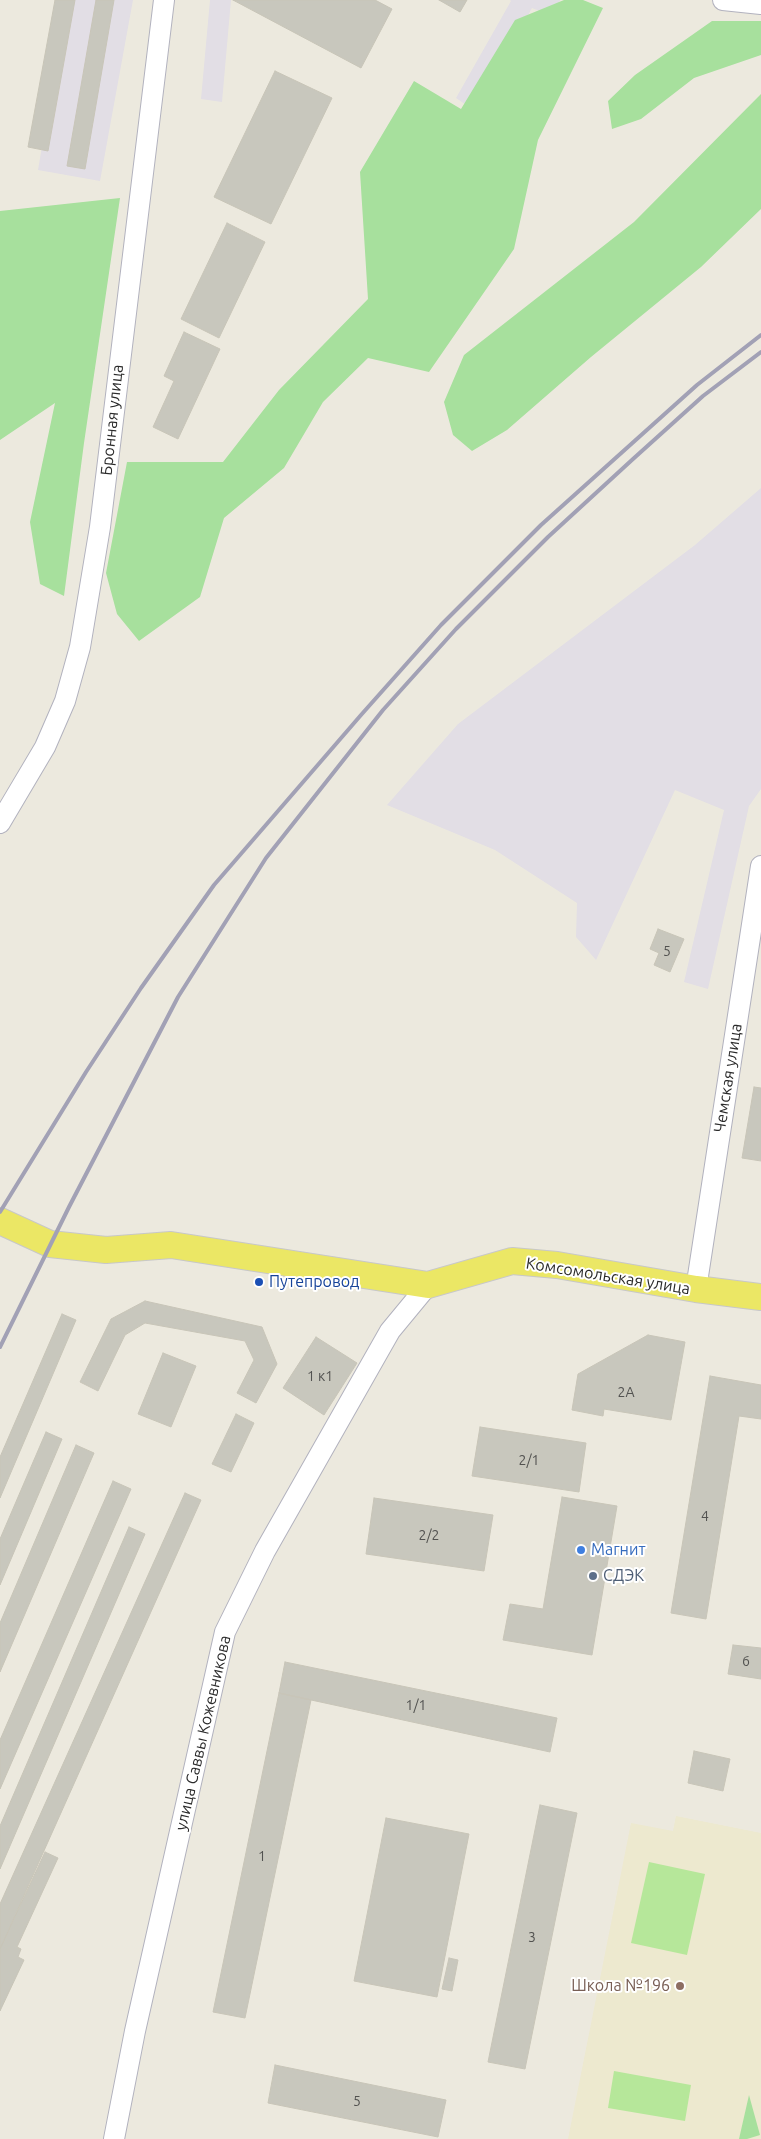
<!DOCTYPE html>
<html>
<head>
<meta charset="utf-8">
<style>
	body { margin:0 }
	canvas { display:block; background:#ece9de }
</style>
</head>
<body>
<canvas width="761" height="2139"></canvas>
<script>
const ctx = document.querySelector('canvas').getContext('2d');
ctx.lineJoin = 'round';
function fill(path, color) {
  ctx.fillStyle = color;
  ctx.fill(path, 'evenodd');
}
function toPath(rows) {
  const path = new Path2D();
  for (const r of rows) {
    path.moveTo(r[0], r[1]);
    for (let i = 2; i < r.length; i += 2) path.lineTo(r[i], r[i + 1]);
  }
  return path;
}
function stroke(path, color, width, dash) {
  ctx.strokeStyle = color;
  ctx.lineWidth = width;
  ctx.lineCap = dash ? 'butt' : 'round';
  ctx.setLineDash(dash || []);
  ctx.stroke(path);
}
function drawText(font, color, halo, rows, align = 'center') {
  ctx.font = font + ' Ubuntu,sans-serif';
  ctx.lineWidth = 4;
  ctx.setLineDash([]);
  ctx.textBaseline = 'middle';
  ctx.strokeStyle = halo;
  ctx.fillStyle = color;
  for (const [text, x, y, turn = 0] of rows) {
    ctx.save();
    ctx.translate(x, y);
    ctx.rotate((+turn || 0) * Math.PI / 180);
    ctx.textAlign = isNaN(turn) ? turn : align;
    if (halo) ctx.strokeText(text, 0, 0);
    ctx.fillText(text, 0, 0);
    ctx.restore();
  }
}
fill(toPath([
	[60,0,133,0,100,181,38,170,47,117],
	[210,0,231,0,222,102,201,99],
	[510,0,560,0,555,17,532,8,475,111,456,98,511,1],
	[761,488,761,789,749,806,708,989,684,982,724,810,675,790,596,960,576,937,577,903,495,850,387,805,458,724,695,545]
]), '#e2dee5');
fill(toPath([
	[676,1816,761,1833,761,2139,568,2139,631,1823,673,1831]
]), '#ede9cf');
fill(toPath([
	[564,0,583,0,603,8,538,140,514,249,429,372,368,358,323,402,284,468,224,518,200,597,139,641,117,614,106,573,127,462,223,462,279,390,368,299,360,172,414,81,461,109,515,20],
	[712,21,761,21,761,55,694,78,641,119,612,129,608,101,635,75],
	[761,94,761,209,701,267,591,357,507,430,472,451,453,435,444,402,464,355,634,222],
	[120,198,84,443,64,596,40,584,30,522,55,403,0,440,0,211],
	[749,2095,760,2135,747,2139,739,2139]
]), '#a7e09d');
fill(toPath([
	[649,1862,705,1874,687,1955,631,1943],
	[614,2071,691,2085,685,2121,608,2108]
]), '#b6e79a');
const building = toPath([
	[55,0,75,0,48,151,28,147,55,0],
	[96,0,114,0,85,169,67,166,96,0],
	[233,0,375,0,392,9,361,68,233,0],
	[439,0,467,0,460,12,439,0],
	[275,71,332,98,271,224,214,197,275,71],
	[227,223,265,242,219,338,181,319,227,223],
	[184,332,220,349,178,439,153,427,174,381,164,376,184,332],
	[658,929,684,939,670,972,654,965,659,953,650,949,658,929],
	[754,1087,761,1088,761,1161,742,1158,754,1087],
	[145,1301,262,1327,277,1364,256,1403,237,1393,254,1360,245,1341,145,1323,125,1335,98,1391,80,1382,111,1319,145,1301],
	[62,1314,76,1320,0,1498,0,1457,62,1314],
	[648,1335,685,1342,671,1420,604,1409,603,1416,572,1410,578,1374,648,1335],
	[316,1337,357,1363,324,1415,283,1388,316,1337],
	[163,1353,196,1366,171,1427,138,1414,163,1353],
	[710,1376,761,1385,761,1419,739,1416,706,1619,671,1613,710,1376],
	[236,1414,254,1423,231,1472,212,1464,236,1414],
	[480,1427,586,1443,579,1492,472,1476,480,1427],
	[46,1432,62,1439,0,1585,0,1539,46,1432],
	[76,1445,94,1453,0,1672,0,1623,76,1445],
	[113,1481,131,1489,0,1789,0,1740,113,1481],
	[185,1493,201,1500,0,1949,0,1904,185,1493],
	[562,1497,617,1506,592,1655,503,1640,510,1604,543,1609,562,1497],
	[374,1498,493,1515,484,1571,366,1554,374,1498],
	[129,1527,145,1534,0,1869,0,1826,129,1527],
	[733,1645,761,1648,761,1679,728,1674,733,1645],
	[285,1662,557,1718,550,1752,279,1693,285,1662],
	[279,1693,311,1700,245,2018,213,2012,279,1693],
	[694,1751,730,1759,723,1791,688,1783,694,1751],
	[540,1805,577,1813,525,2069,488,2062,540,1805],
	[386,1818,469,1834,437,1997,354,1981,386,1818],
	[45,1852,58,1858,17,1947,21,1949,18,1957,24,1960,0,2011,0,1949,45,1852],
	[449,1958,458,1960,452,1991,442,1989,449,1958],
	[275,2065,446,2100,438,2137,268,2103,275,2065]
]);
fill(building, '#c8c7bd');
stroke(building, '#c8c5b8', 1);
const minor = toPath([
	[723,0,761,4],
	[0,823,45,747,65,701,80,647,100,527,164,0],
	[696,1289,761,866],
	[114,2139,135,2031,225,1632,265,1551,390,1331,428,1285]
]);
const major = toPath([
	[0,1221,50,1244,106,1250,171,1245,428,1285,512,1261,557,1265,696,1289,761,1297]
]);
stroke(minor, '#b2b2be', 22);
stroke(major, '#c8c8c8', 28);
stroke(minor, '#fff', 20);
stroke(major, '#ebe765', 26);
stroke(toPath([
	[0,1212,86,1072,141,988,214,885,361,715,441,625,541,525,697,385,761,335],
	[0,1347,69,1207,178,997,266,858,383,710,456,629,548,537,633,459,703,396,761,352]
]), '#a2a1b5', 4);
for (const [x, y, r, color] of [
	[259,1282,5,"#1a4fb4"],
	[581,1550,5,"#3f7fe0"],
	[593,1576,5,"#5c6f8a"],
	[680,1986,5,"#8d6e63"]
]) {
  const dot = new Path2D();
  dot.arc(x, y, r, 0, 2 * Math.PI);
  ctx.fillStyle = color;
  ctx.fill(dot);
  stroke(dot, '#fff', 2);
}
drawText('14px', '#525250', null, [
	["5",667,951],
	["1 к1",320,1376],
	["2А",626,1392],
	["2/1",529,1460],
	["4",705,1516],
	["2/2",429,1535],
	["6",746,1661],
	["1/1",416,1705],
	["1",262,1856],
	["3",532,1937],
	["5",357,2101]
]);
drawText('16px', '#2b2b2b', '#fff', [
	["Бронная улица",112,420,-84],
	["Чемская улица",728,1078,-81],
	["Комсомольская улица",608,1276,9],
	["улица Саввы Кожевникова",203,1733,-77]
]);
drawText('16px', '#164399', '#fff', [
	["Путепровод",269,1282]
], 'left');
drawText('16px', '#366cbe', '#fff', [
	["Магнит",591,1550]
], 'left');
drawText('16px', '#4e5e75', '#fff', [
	["СДЭК",603,1576]
], 'left');
drawText('16px', '#785e54', '#fff', [
	["Школа №196",670,1986]
], 'right');
</script>
</body>
</html>
